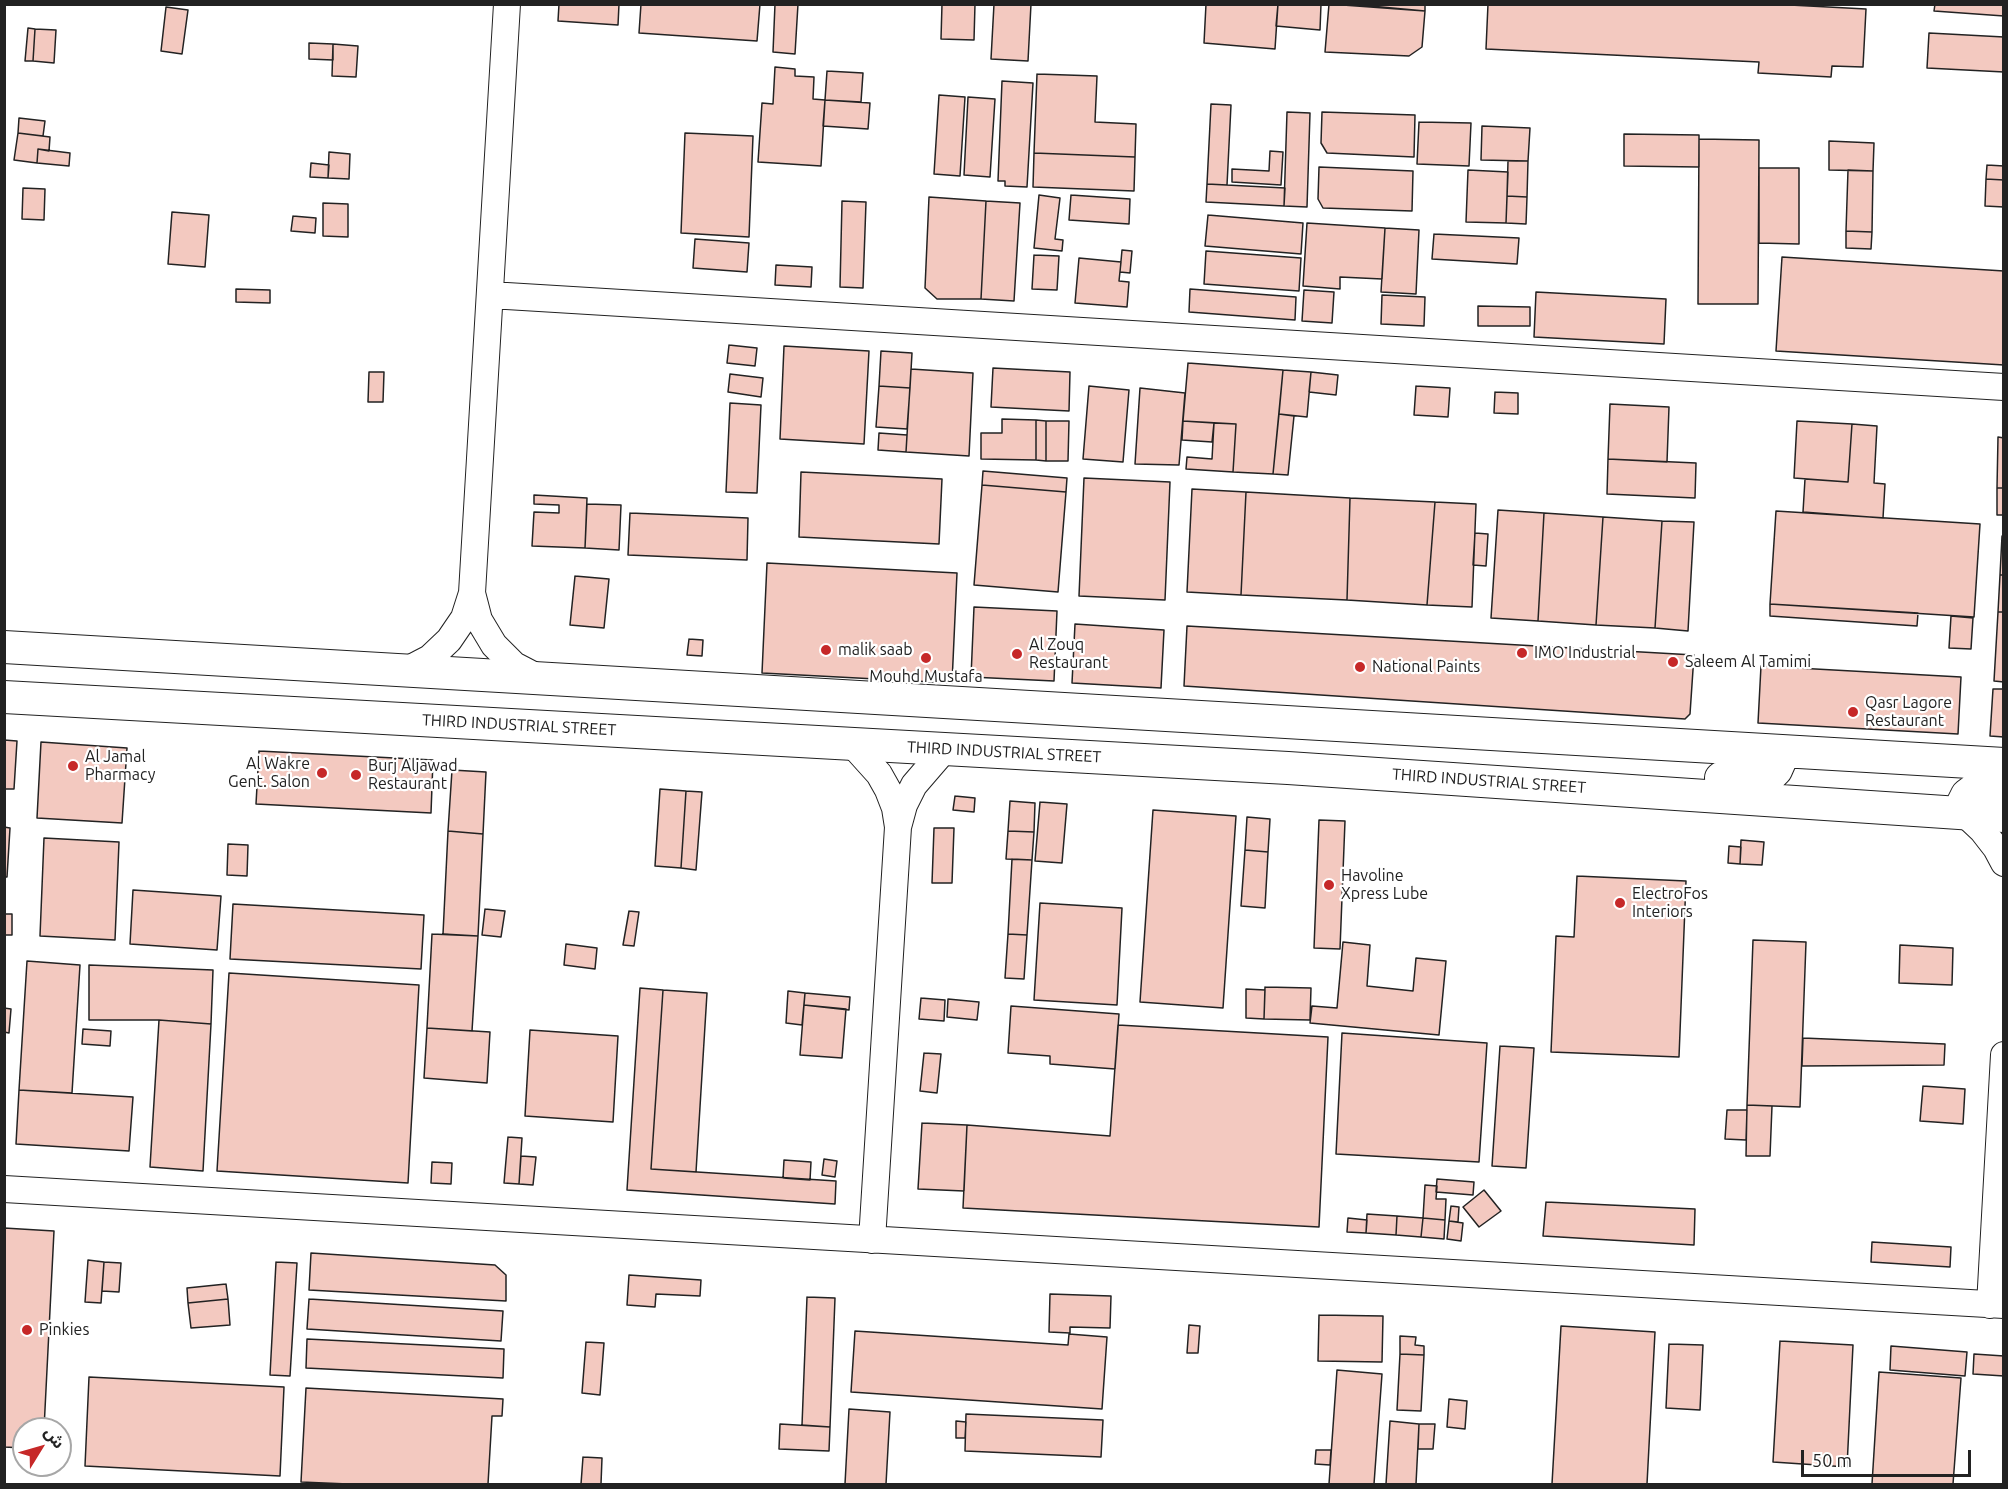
<!DOCTYPE html>
<html>
<head>
<meta charset="utf-8">
<style>
	body { margin:0 }
	#map { position:relative; width:2008px; height:1489px; overflow:hidden; background:#fff; font-family:Ubuntu,"Noto Sans Arabic",sans-serif }
	canvas { display:block }
	.frame { position:absolute; inset:0; border:6px solid #222; pointer-events:none }
	.north { position:absolute; left:12px; top:1417px; width:60px; height:60px; box-sizing:border-box; background:#fff; border:2px solid #a7a7a7; border-radius:50%; rotate:53deg; font-size:16px; font-weight:700; line-height:24px; text-align:center; color:#222 }
	.north::after { content:''; display:block; margin:auto; width:21px; height:27px; background:#c62828; clip-path:polygon(50% 0,100% 100%,50% 72%,0 100%) }
	.scale { position:absolute; left:1801px; top:1450px; width:170px; height:27px; box-sizing:border-box; border:3px solid #222; border-top:0; padding-left:8px; font-size:18px; line-height:21px; white-space:nowrap; color:#222; -webkit-text-stroke:4px #fff; paint-order:stroke }
</style>
</head>
<body>
<div id="map">
<canvas width="2008" height="1489"></canvas>
<div class="frame"></div>
<div class="north">ش</div>
<div class="scale">50 m</div>
</div>
<script>
const ctx = document.querySelector('canvas').getContext('2d');
ctx.lineJoin = 'round';
function fill(path, color) {
  ctx.fillStyle = color;
  ctx.fill(path, 'evenodd');
}
function toPath(rows) {
  const path = new Path2D();
  for (const r of rows) {
    path.moveTo(r[0], r[1]);
    for (let i = 2; i < r.length; i += 2) path.lineTo(r[i], r[i + 1]);
  }
  return path;
}
function stroke(path, color, width, dash) {
  ctx.strokeStyle = color;
  ctx.lineWidth = width;
  ctx.lineCap = dash ? 'butt' : 'round';
  ctx.setLineDash(dash || []);
  ctx.stroke(path);
}
function drawText(font, color, halo, rows, align = 'center') {
  ctx.font = font + ' Ubuntu,sans-serif';
  ctx.lineWidth = 4.5;
  ctx.setLineDash([]);
  ctx.textBaseline = 'middle';
  ctx.strokeStyle = halo;
  ctx.fillStyle = color;
  for (const [text, x, y, turn = 0] of rows) {
    ctx.save();
    ctx.translate(x, y);
    ctx.rotate((+turn || 0) * Math.PI / 180);
    ctx.textAlign = isNaN(turn) ? turn : align;
    if (halo) ctx.strokeText(text, 0, 0);
    ctx.fillText(text, 0, 0);
    ctx.restore();
  }
}
const building = toPath([
	[559,4,619,4,618,25,558,21,559,4],
	[641,4,760,4,757,41,639,33,641,4],
	[775,4,798,4,795,54,773,52,775,4],
	[942,4,975,4,974,40,941,39,942,4],
	[994,4,1031,4,1028,61,991,59,994,4],
	[1206,4,1278,4,1275,49,1204,43,1206,4],
	[1278,4,1321,4,1320,30,1276,26,1278,4],
	[1329,4,1425,11,1422,47,1409,56,1325,52,1329,4],
	[1349,4,1425,4,1425,11,1349,4],
	[1488,4,1771,4,1866,9,1863,67,1832,66,1831,77,1758,73,1759,62,1486,49,1488,4],
	[1935,4,2004,4,2004,16,1934,11,1935,4],
	[166,7,188,10,182,54,161,51,166,7],
	[28,28,35,29,33,61,25,61,28,28],
	[35,29,56,30,54,63,33,61,35,29],
	[1929,33,2004,37,2004,72,1927,68,1929,33],
	[309,43,333,44,333,60,309,59,309,43],
	[333,44,358,46,356,77,332,76,333,44],
	[775,67,795,69,795,76,814,77,813,99,825,100,821,166,758,162,762,103,773,104,775,67],
	[827,71,863,73,861,102,825,100,827,71],
	[1037,74,1097,76,1095,122,1136,124,1135,157,1034,153,1037,74],
	[1002,81,1033,83,1027,187,1005,186,1005,181,998,181,1002,81],
	[939,95,965,97,960,176,934,174,939,95],
	[968,97,995,99,990,177,964,175,968,97],
	[825,100,870,103,868,129,823,126,825,100],
	[1211,104,1231,105,1227,185,1207,184,1211,104],
	[1287,112,1310,113,1307,207,1284,206,1287,112],
	[1322,112,1415,115,1414,157,1327,153,1321,143,1322,112],
	[19,118,45,121,43,136,18,133,19,118],
	[1419,122,1471,123,1469,166,1417,164,1419,122],
	[1482,126,1530,128,1528,161,1481,160,1482,126],
	[18,133,50,137,49,151,38,149,37,163,14,160,18,133],
	[685,133,753,136,749,237,681,233,685,133],
	[1624,134,1699,135,1699,167,1624,166,1624,134],
	[1699,139,1759,140,1758,304,1698,304,1699,139],
	[1829,141,1874,143,1873,171,1829,170,1829,141],
	[38,149,70,153,69,166,37,163,38,149],
	[1270,151,1283,152,1281,185,1232,182,1232,169,1269,171,1270,151],
	[329,152,350,154,349,179,328,178,329,152],
	[1034,153,1135,157,1134,191,1033,187,1034,153],
	[1508,161,1528,161,1527,197,1507,196,1508,161],
	[311,163,329,165,328,178,310,177,311,163],
	[1987,165,2004,166,2004,180,1986,179,1987,165],
	[1319,167,1413,171,1412,211,1323,208,1318,199,1319,167],
	[1759,168,1799,168,1799,244,1759,243,1759,168],
	[1468,170,1508,172,1506,223,1466,222,1468,170],
	[1848,170,1873,171,1872,232,1846,231,1848,170],
	[1986,179,2004,180,2004,207,1985,206,1986,179],
	[1207,184,1285,188,1284,206,1206,202,1207,184],
	[23,188,45,189,44,220,22,219,23,188],
	[1039,195,1060,198,1055,239,1063,240,1062,251,1034,248,1039,195],
	[1071,195,1130,199,1129,224,1069,220,1071,195],
	[1507,196,1527,197,1526,224,1506,223,1507,196],
	[929,197,986,201,981,299,937,299,925,288,929,197],
	[842,201,866,202,863,288,840,287,842,201],
	[986,201,1020,203,1014,301,981,299,986,201],
	[323,203,348,204,348,237,323,236,323,203],
	[172,212,209,215,205,267,168,264,172,212],
	[1208,215,1303,223,1301,254,1205,246,1208,215],
	[293,216,316,218,315,233,291,231,293,216],
	[1307,223,1385,228,1382,279,1340,277,1340,289,1303,286,1307,223],
	[1385,228,1419,230,1416,294,1381,292,1385,228],
	[1846,231,1872,232,1871,249,1846,248,1846,231],
	[1434,234,1519,238,1517,264,1432,259,1434,234],
	[695,239,749,243,747,272,693,268,695,239],
	[1122,250,1132,251,1130,273,1120,272,1122,250],
	[1206,251,1301,258,1299,291,1204,284,1206,251],
	[1034,255,1059,256,1057,290,1032,289,1034,255],
	[1782,257,2004,271,2004,365,1776,351,1782,257],
	[1079,258,1121,262,1119,281,1129,282,1127,307,1075,303,1079,258],
	[776,265,812,267,811,287,775,285,776,265],
	[236,289,270,290,270,303,236,302,236,289],
	[1190,289,1296,297,1295,320,1189,312,1190,289],
	[1304,290,1334,292,1332,323,1302,321,1304,290],
	[1536,292,1666,299,1664,344,1534,337,1536,292],
	[1382,295,1425,297,1424,326,1381,324,1382,295],
	[1478,306,1530,307,1530,326,1478,326,1478,306],
	[729,345,757,348,755,366,727,363,729,345],
	[784,346,869,351,864,444,780,439,784,346],
	[881,351,912,353,910,388,879,386,881,351],
	[1188,363,1283,370,1273,474,1233,472,1236,424,1183,421,1188,363],
	[993,368,1070,372,1069,411,991,407,993,368],
	[911,369,973,373,969,456,906,452,911,369],
	[1283,370,1311,372,1307,417,1279,414,1283,370],
	[369,372,384,372,383,402,368,402,369,372],
	[1311,372,1338,375,1336,395,1309,392,1311,372],
	[730,374,763,378,761,397,728,392,730,374],
	[879,386,910,388,907,429,876,427,879,386],
	[1089,386,1129,390,1123,462,1083,459,1089,386],
	[1416,386,1450,388,1448,417,1414,415,1416,386],
	[1140,388,1185,393,1179,465,1135,464,1140,388],
	[1495,392,1518,393,1518,414,1494,413,1495,392],
	[730,403,761,405,757,493,726,492,730,403],
	[1610,404,1669,407,1667,462,1608,459,1610,404],
	[1279,414,1294,416,1288,475,1273,474,1279,414],
	[1002,419,1036,420,1036,460,981,459,981,433,1002,433,1002,419],
	[1036,420,1046,421,1046,461,1036,460,1036,420],
	[1046,421,1069,421,1068,461,1046,461,1046,421],
	[1183,421,1214,423,1212,442,1182,440,1183,421],
	[1797,421,1852,424,1848,482,1794,478,1797,421],
	[1214,423,1236,424,1233,472,1186,469,1187,457,1212,459,1214,423],
	[1852,424,1877,426,1874,483,1885,484,1883,518,1803,512,1805,479,1848,482,1852,424],
	[879,433,907,435,906,452,878,450,879,433],
	[1998,437,2004,438,2004,488,1997,488,1998,437],
	[1608,459,1696,463,1695,498,1607,494,1608,459],
	[983,471,1067,478,1066,492,982,485,983,471],
	[801,472,942,479,939,544,799,537,801,472],
	[1084,478,1170,482,1165,600,1079,596,1084,478],
	[982,485,1066,492,1058,592,974,585,982,485],
	[1997,488,2004,488,2004,515,1997,515,1997,488],
	[1192,489,1246,492,1241,595,1187,592,1192,489],
	[1246,492,1350,498,1347,600,1241,595,1246,492],
	[534,495,587,498,585,548,532,546,534,512,559,513,559,505,534,504,534,495],
	[1350,498,1435,502,1427,605,1347,600,1350,498],
	[1435,502,1476,504,1472,607,1427,605,1435,502],
	[587,504,621,505,619,550,585,548,587,504],
	[1498,510,1544,513,1538,621,1491,618,1498,510],
	[1776,511,1980,524,1974,617,1770,604,1776,511],
	[630,513,748,518,747,560,628,555,630,513],
	[1544,513,1603,517,1596,625,1538,621,1544,513],
	[1603,517,1662,521,1655,628,1596,625,1603,517],
	[1662,521,1694,522,1688,631,1655,628,1662,521],
	[1475,533,1488,534,1486,566,1473,565,1475,533],
	[2002,536,2004,537,2004,575,2000,575,2002,536],
	[767,563,957,573,952,683,762,673,767,563],
	[2000,575,2004,575,2004,612,1998,612,2000,575],
	[575,576,609,579,604,628,570,625,575,576],
	[1770,604,1918,613,1917,626,1770,616,1770,604],
	[974,607,1057,611,1054,681,971,677,974,607],
	[1998,612,2004,612,2004,682,1994,681,1998,612],
	[1951,616,1973,618,1971,649,1949,648,1951,616],
	[1075,624,1164,630,1161,688,1072,683,1075,624],
	[1187,626,1694,655,1690,714,1685,719,1184,686,1187,626],
	[689,639,703,640,702,656,687,655,689,639],
	[1761,666,1961,677,1958,734,1758,723,1761,666],
	[1993,689,2004,689,2004,737,1990,736,1993,689],
	[4,740,17,741,14,789,4,789,4,740],
	[41,742,127,748,122,823,37,818,41,742],
	[259,751,433,760,431,813,256,804,259,751],
	[452,770,486,772,483,834,448,831,452,770],
	[660,789,686,791,681,868,655,866,660,789],
	[686,791,702,792,696,870,681,868,686,791],
	[955,796,975,798,974,812,953,810,955,796],
	[1010,801,1035,803,1034,832,1008,831,1010,801],
	[1040,802,1067,804,1062,863,1035,861,1040,802],
	[1153,810,1236,816,1223,1008,1140,1002,1153,810],
	[1247,817,1270,819,1268,852,1245,850,1247,817],
	[1319,820,1345,821,1340,949,1314,948,1319,820],
	[4,827,10,828,7,877,4,877,4,827],
	[934,828,954,828,952,883,932,883,934,828],
	[448,831,483,834,478,936,443,934,448,831],
	[1008,831,1034,832,1032,860,1006,859,1008,831],
	[44,838,119,842,115,940,40,936,44,838],
	[1741,840,1764,842,1762,865,1740,864,1741,840],
	[228,844,248,845,247,876,227,875,228,844],
	[1729,846,1741,847,1740,864,1728,863,1729,846],
	[1245,850,1268,852,1265,908,1241,906,1245,850],
	[1012,859,1032,860,1027,935,1008,934,1012,859],
	[1577,876,1686,881,1679,1057,1551,1052,1556,936,1574,937,1577,876],
	[133,890,221,896,217,950,130,944,133,890],
	[1040,903,1122,908,1117,1005,1034,1000,1040,903],
	[233,904,424,915,421,969,230,959,233,904],
	[485,909,505,911,501,937,482,935,485,909],
	[629,911,639,912,634,946,623,945,629,911],
	[4,914,12,914,12,935,4,935,4,914],
	[432,934,478,936,472,1031,427,1028,432,934],
	[1008,934,1027,935,1024,979,1005,978,1008,934],
	[1753,940,1806,942,1800,1107,1747,1105,1753,940],
	[1343,942,1370,945,1367,986,1413,991,1416,958,1446,961,1439,1035,1310,1023,1312,1006,1337,1008,1343,942],
	[566,944,597,948,595,969,564,965,566,944],
	[1900,945,1953,948,1952,985,1899,983,1900,945],
	[27,961,80,965,72,1093,19,1090,27,961],
	[89,965,213,970,211,1024,159,1020,89,1020,89,965],
	[229,973,419,985,408,1183,217,1171,229,973],
	[1265,987,1311,988,1310,1020,1264,1019,1265,987],
	[640,988,663,990,651,1169,836,1181,835,1204,627,1190,640,988],
	[1246,989,1265,990,1264,1019,1246,1018,1246,989],
	[663,990,707,993,696,1172,651,1169,663,990],
	[788,991,805,993,802,1025,786,1023,788,991],
	[805,993,850,997,849,1010,804,1005,805,993],
	[921,998,945,1000,944,1021,919,1019,921,998],
	[948,999,979,1002,977,1020,947,1017,948,999],
	[804,1005,846,1009,842,1058,800,1055,804,1005],
	[1011,1006,1119,1014,1115,1069,1050,1064,1050,1056,1008,1053,1011,1006],
	[4,1008,11,1009,9,1033,4,1032,4,1008],
	[159,1020,211,1024,203,1171,150,1167,159,1020],
	[1118,1025,1328,1037,1319,1227,963,1208,967,1125,1110,1136,1118,1025],
	[427,1028,490,1032,487,1083,424,1078,427,1028],
	[83,1029,111,1031,110,1046,82,1044,83,1029],
	[530,1030,618,1036,613,1122,525,1116,530,1030],
	[1342,1033,1487,1043,1479,1162,1336,1154,1342,1033],
	[1803,1038,1945,1044,1944,1065,1802,1066,1803,1038],
	[1500,1046,1534,1048,1526,1168,1492,1166,1500,1046],
	[924,1053,941,1054,937,1093,920,1091,924,1053],
	[1923,1086,1965,1089,1963,1124,1920,1121,1923,1086],
	[19,1090,133,1097,129,1151,16,1144,19,1090],
	[1747,1105,1772,1106,1770,1156,1746,1156,1747,1105],
	[1727,1110,1747,1110,1746,1140,1725,1139,1727,1110],
	[922,1123,967,1125,964,1191,918,1189,922,1123],
	[508,1137,522,1138,519,1184,504,1183,508,1137],
	[521,1156,536,1157,533,1185,519,1184,521,1156],
	[824,1159,837,1161,835,1177,822,1175,824,1159],
	[784,1160,811,1162,810,1180,783,1178,784,1160],
	[432,1162,452,1163,451,1184,431,1183,432,1162],
	[1437,1179,1474,1182,1473,1195,1436,1192,1437,1179],
	[1425,1185,1437,1186,1436,1199,1446,1199,1445,1220,1423,1218,1425,1185],
	[1484,1190,1501,1211,1479,1227,1463,1207,1484,1190],
	[1546,1202,1695,1209,1694,1245,1543,1236,1546,1202],
	[1451,1206,1459,1207,1458,1222,1449,1221,1451,1206],
	[1367,1214,1397,1216,1396,1235,1366,1233,1367,1214],
	[1397,1216,1423,1218,1421,1237,1396,1235,1397,1216],
	[1348,1218,1367,1220,1366,1233,1347,1232,1348,1218],
	[1423,1218,1445,1220,1444,1239,1421,1237,1423,1218],
	[1449,1221,1463,1223,1461,1241,1447,1239,1449,1221],
	[4,1228,54,1231,44,1429,24,1429,24,1448,4,1447,4,1228],
	[1872,1242,1951,1247,1950,1267,1871,1262,1872,1242],
	[311,1253,495,1265,506,1275,506,1301,309,1290,311,1253],
	[88,1260,104,1262,101,1303,85,1302,88,1260],
	[104,1262,121,1263,119,1292,102,1291,104,1262],
	[276,1262,297,1263,290,1376,270,1375,276,1262],
	[629,1275,701,1280,700,1296,656,1294,655,1307,627,1305,629,1275],
	[226,1284,228,1299,188,1303,187,1288,226,1284],
	[1050,1294,1111,1296,1110,1328,1070,1327,1070,1333,1049,1332,1050,1294],
	[807,1297,835,1298,830,1427,802,1425,807,1297],
	[228,1299,230,1325,191,1328,188,1303,228,1299],
	[309,1299,503,1311,501,1341,307,1329,309,1299],
	[1319,1315,1383,1316,1382,1362,1318,1361,1319,1315],
	[1189,1325,1200,1326,1198,1353,1187,1353,1189,1325],
	[1561,1326,1655,1332,1647,1484,1552,1484,1561,1326],
	[855,1331,1068,1345,1069,1334,1107,1337,1102,1409,851,1392,855,1331],
	[1400,1336,1416,1337,1415,1345,1424,1346,1424,1355,1400,1354,1400,1336],
	[307,1339,504,1349,503,1378,306,1368,307,1339],
	[1780,1341,1853,1345,1847,1467,1773,1462,1780,1341],
	[586,1342,604,1343,600,1395,582,1393,586,1342],
	[1669,1344,1703,1345,1700,1410,1666,1408,1669,1344],
	[1891,1346,1967,1352,1965,1376,1890,1370,1891,1346],
	[1400,1354,1424,1355,1421,1411,1397,1410,1400,1354],
	[1974,1354,2004,1356,2004,1376,1973,1374,1974,1354],
	[1337,1370,1382,1374,1374,1484,1329,1484,1337,1370],
	[1879,1372,1961,1378,1953,1484,1872,1484,1879,1372],
	[89,1377,284,1387,280,1476,85,1466,89,1377],
	[306,1388,503,1399,502,1416,492,1416,488,1484,348,1484,301,1482,306,1388],
	[1449,1399,1467,1401,1465,1429,1447,1427,1449,1399],
	[849,1409,890,1412,886,1484,845,1484,849,1409],
	[966,1414,1103,1420,1101,1457,965,1451,966,1414],
	[956,1421,966,1422,965,1438,956,1438,956,1421],
	[1390,1421,1419,1424,1416,1484,1386,1484,1390,1421],
	[780,1424,830,1427,829,1451,779,1449,780,1424],
	[1419,1424,1435,1424,1433,1449,1418,1449,1419,1424],
	[1316,1450,1331,1450,1330,1465,1315,1464,1316,1450],
	[583,1457,602,1458,601,1484,581,1484,583,1457]
]);
fill(building, '#f3c9c0');
stroke(building, '#222', 1.5);
const minor = toPath([
	[490,295,2004,387],
	[472,593,479,620,494,645,514,665,539,678],
	[407,670,430,658,449,640,464,618,472,593,507,4],
	[852,744,879,774,888,790,895,808,898,827],
	[1964,813,1982,830,1996,848,2004,863],
	[4,1189,2004,1305],
	[872,1240,898,827,904,805,914,785,945,749],
	[1990,1305,2004,1055]
]);
const major = toPath([
	[4,647,2004,764],
	[4,697,1288,768,2004,816],
	[1721,778,1759,779,1769,777,1776,770,1780,761,1780,752],
	[1964,813,1963,803,1967,795,1975,789,2004,789]
]);
stroke(minor, '#222', 28);
stroke(major, '#222', 34);
stroke(minor, '#fff', 26);
stroke(major, '#fff', 32);
for (const [x, y, r, color] of [
	[826,650,6,"#c62828"],
	[1522,653,6,"#c62828"],
	[1017,654,6,"#c62828"],
	[926,658,6,"#c62828"],
	[1673,662,6,"#c62828"],
	[1360,667,6,"#c62828"],
	[1853,712,6,"#c62828"],
	[73,766,6,"#c62828"],
	[322,773,6,"#c62828"],
	[356,775,6,"#c62828"],
	[1329,885,6,"#c62828"],
	[1620,903,6,"#c62828"],
	[27,1330,6,"#c62828"]
]) {
  const dot = new Path2D();
  dot.arc(x, y, r, 0, 2 * Math.PI);
  ctx.fillStyle = color;
  ctx.fill(dot);
  stroke(dot, '#fff', 2);
}
drawText('16px', '#222', '#fff', [
	["Al Zouq",1029,645],
	["Restaurant",1029,663],
	["malik saab",838,650],
	["IMO Industrial",1534,653],
	["Saleem Al Tamimi",1685,662],
	["National Paints",1372,667],
	["Mouhd Mustafa",926,677,"center"],
	["Qasr Lagore",1865,703],
	["Restaurant",1865,721],
	["Al Jamal",85,757],
	["Pharmacy",85,775],
	["Al Wakre",310,764,"right"],
	["Gent. Salon",310,782,"right"],
	["Burj Aljawad",368,766],
	["Restaurant",368,784],
	["Havoline",1341,876],
	["Xpress Lube",1341,894],
	["ElectroFos",1632,894],
	["Interiors",1632,912],
	["Pinkies",39,1330]
], 'left');
drawText('16px', '#222', '#fff', [
	["THIRD INDUSTRIAL STREET",519,725,3],
	["THIRD INDUSTRIAL STREET",1004,752,3],
	["THIRD INDUSTRIAL STREET",1489,781,4]
]);
</script>
</body>
</html>
